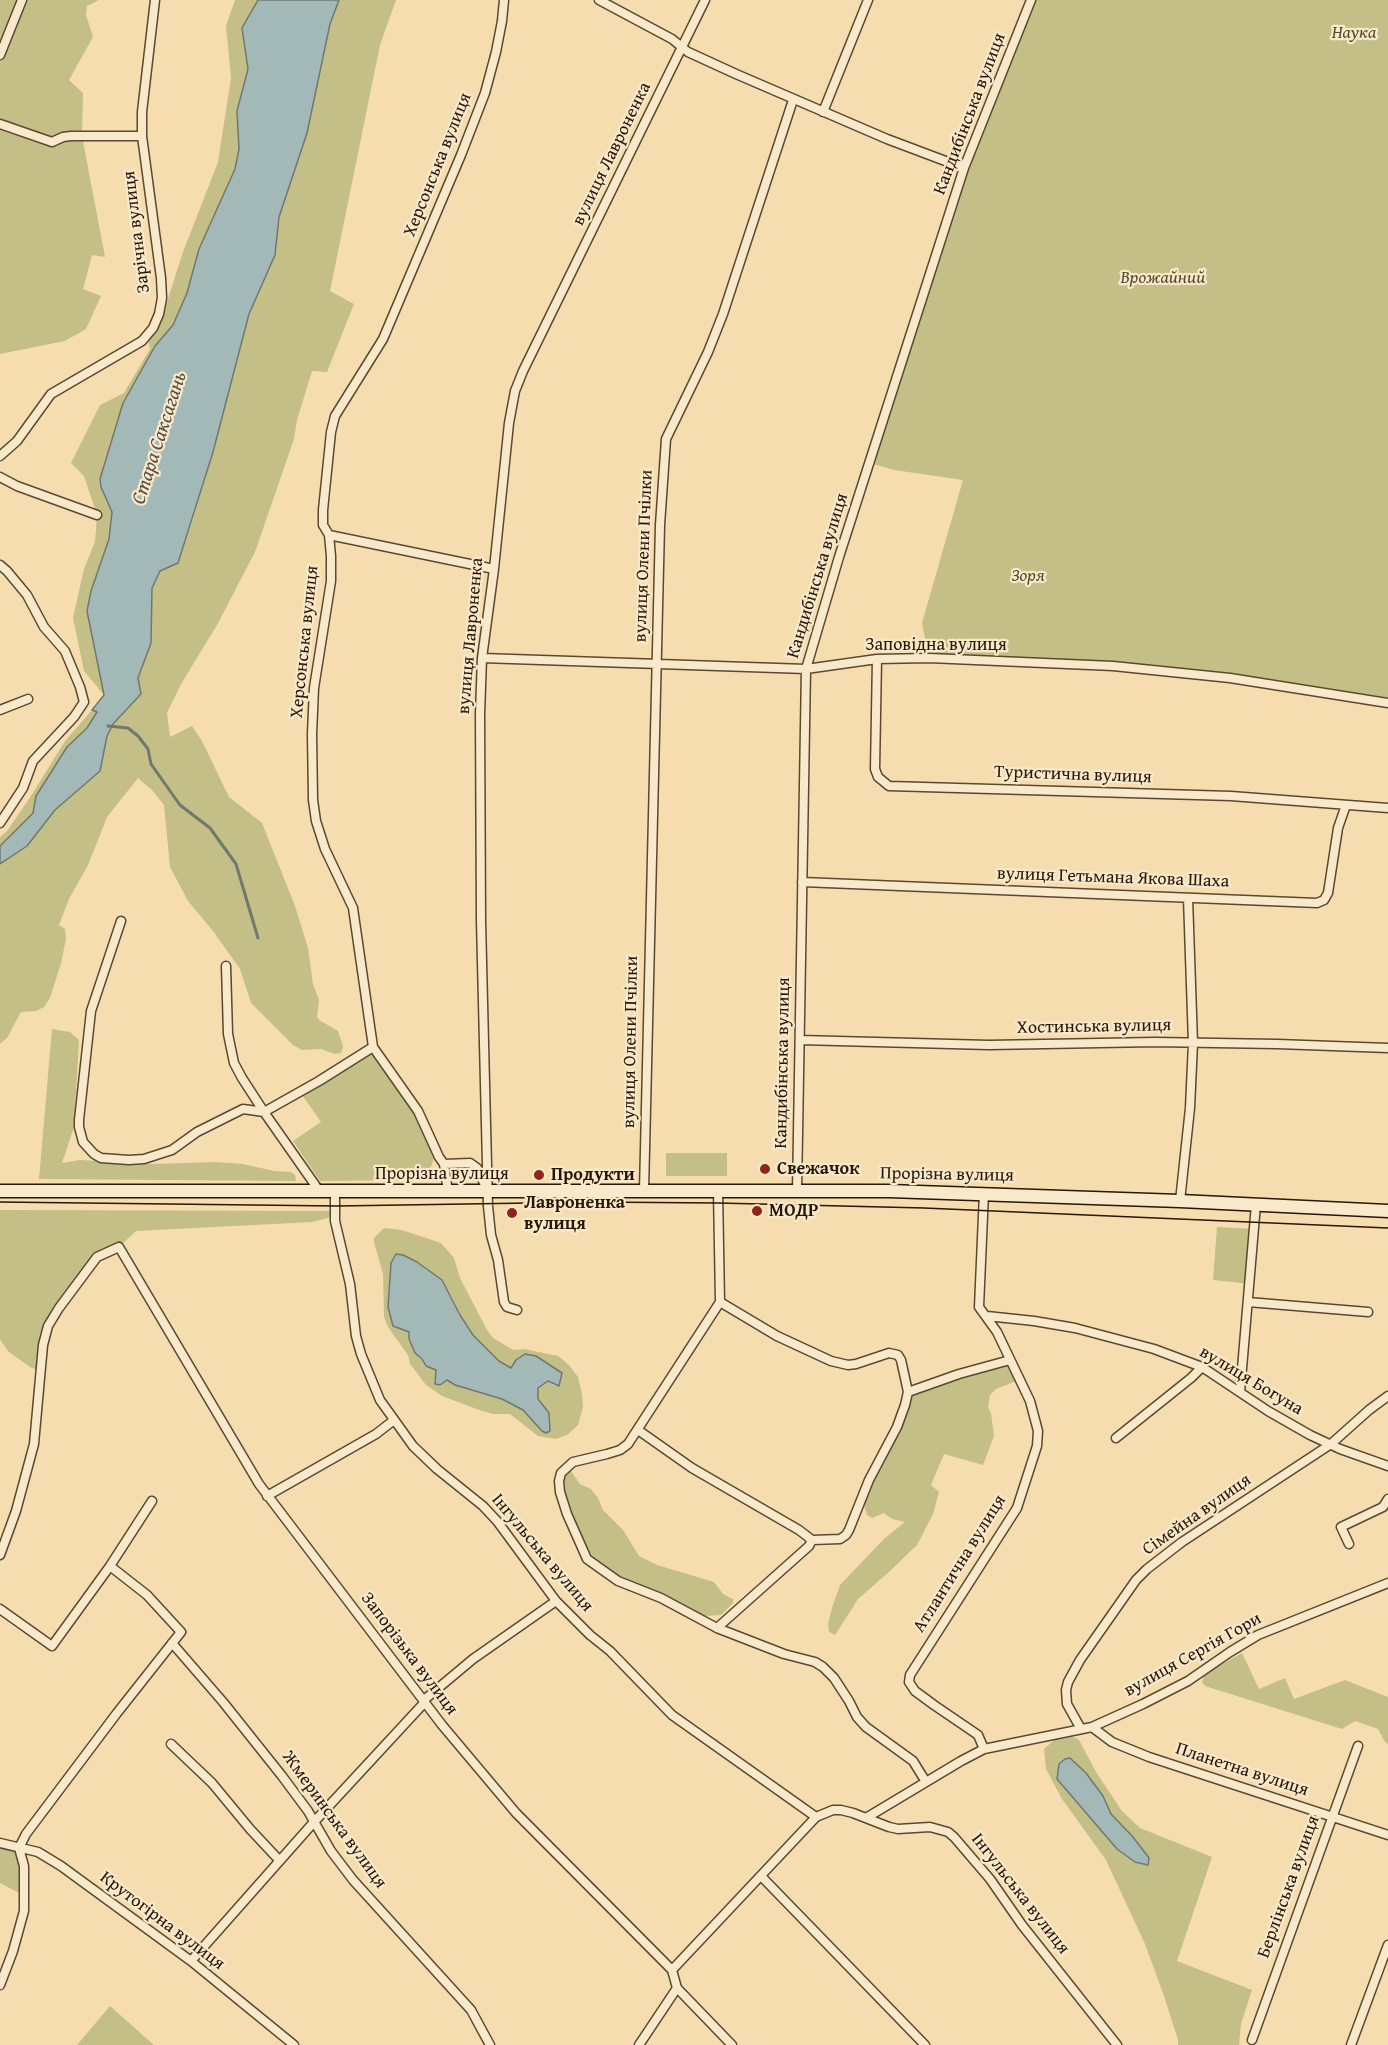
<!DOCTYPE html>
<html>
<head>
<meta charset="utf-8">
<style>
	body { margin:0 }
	canvas { display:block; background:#f5ddaf }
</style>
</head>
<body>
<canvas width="1388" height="2045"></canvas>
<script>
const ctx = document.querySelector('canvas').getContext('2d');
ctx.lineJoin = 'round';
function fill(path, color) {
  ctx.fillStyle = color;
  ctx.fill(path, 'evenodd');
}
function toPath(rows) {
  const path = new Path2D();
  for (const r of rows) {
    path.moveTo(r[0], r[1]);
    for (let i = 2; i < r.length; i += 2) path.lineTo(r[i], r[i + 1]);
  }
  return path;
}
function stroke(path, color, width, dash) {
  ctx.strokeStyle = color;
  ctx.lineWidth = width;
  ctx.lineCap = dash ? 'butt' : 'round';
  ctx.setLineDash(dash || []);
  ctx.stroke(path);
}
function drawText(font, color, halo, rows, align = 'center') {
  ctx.font = font + ' "Gentium Book Plus",serif';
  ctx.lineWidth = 4.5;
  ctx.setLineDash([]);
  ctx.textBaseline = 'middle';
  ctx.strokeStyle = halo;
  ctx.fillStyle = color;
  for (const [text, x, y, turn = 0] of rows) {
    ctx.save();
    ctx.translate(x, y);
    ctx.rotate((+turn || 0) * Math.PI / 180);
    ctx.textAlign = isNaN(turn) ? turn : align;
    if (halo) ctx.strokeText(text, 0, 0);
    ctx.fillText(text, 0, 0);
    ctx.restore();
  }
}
fill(toPath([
	[0,0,99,0,87,6,86,15,93,37,69,80,83,93,82,136,105,257,92,255,83,289,101,296,86,329,65,341,0,354],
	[235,0,258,0,242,28,248,69,237,111,239,149,235,169,200,249,187,293,173,325,155,346,101,487,112,512,109,539,91,591,104,695,84,671,73,618,84,569,95,542,97,515,84,476,71,463,100,405,124,393,150,349,147,334,165,308,183,252,218,162,231,78,226,26],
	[339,0,396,0,380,45,330,291,354,304,327,372,312,371,297,420,294,439,255,552,217,625,181,684,167,713,170,737,192,726,202,741,229,797,262,823,295,906,308,948,313,984,319,1000,317,1017,319,1020,338,1031,343,1046,341,1053,335,1054,321,1049,302,1050,293,1045,251,1003,240,969,213,931,188,901,170,867,164,805,152,790,138,778,107,817,88,865,69,899,59,925,65,929,66,939,61,963,50,998,44,1007,36,1011,21,1012,7,1038,0,1044,0,864,27,846,55,810,100,771,107,736,113,724,141,694,138,678,151,643,152,588,160,571,178,563,191,525,213,452,249,314,275,255,279,217,307,133,330,24],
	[1031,0,1388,0,1388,703,1113,666,929,658,922,623,963,480,894,470,870,463,963,168],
	[92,710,97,711,87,728,67,747,36,796,33,813,0,846,0,837,7,831,29,799,65,741],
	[52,1029,70,1032,79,1040,74,1127,62,1163,80,1160,153,1164,215,1162,243,1164,274,1171,291,1172,295,1175,296,1181,39,1179],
	[373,1047,418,1111,436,1152,431,1167,425,1177,419,1180,320,1181,293,1141,321,1122,300,1092],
	[666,1153,727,1153,727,1176,666,1176],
	[0,1210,335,1211,335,1216,312,1222,136,1231,119,1247,97,1257,50,1322,40,1371,30,1367,9,1352,0,1340],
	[1217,1227,1254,1229,1250,1284,1213,1280],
	[384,1228,402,1230,441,1243,454,1258,460,1278,487,1330,493,1338,513,1350,524,1349,558,1356,569,1365,578,1377,582,1394,583,1407,578,1425,567,1435,556,1439,538,1436,510,1414,493,1414,482,1411,442,1396,426,1385,410,1364,408,1355,388,1327,384,1317,383,1274,374,1242,374,1238],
	[396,1254,403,1255,417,1262,451,1295,460,1315,473,1335,499,1361,511,1368,525,1354,536,1356,562,1373,555,1386,547,1381,538,1388,538,1399,549,1413,550,1431,518,1407,502,1399,455,1385,447,1380,435,1378,436,1370,426,1366,411,1343,409,1332,388,1307,391,1263],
	[1010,1360,1019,1380,996,1389,990,1395,988,1407,991,1413,994,1436,983,1465,944,1454,931,1485,939,1492,933,1514,917,1545,889,1572,858,1599,835,1635,829,1632,828,1624,832,1608,840,1585,885,1538,905,1522,892,1519,884,1513,872,1518,867,1515,862,1499,908,1392],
	[568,1470,571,1471,580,1484,591,1489,598,1498,603,1510,623,1530,639,1556,657,1565,714,1582,723,1594,733,1599,733,1603,721,1615,704,1616,626,1581,596,1562,585,1544,564,1497,563,1476],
	[1242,1653,1259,1689,1285,1678,1294,1699,1345,1680,1388,1697,1388,1744,1385,1742,1378,1729,1355,1721,1342,1729,1205,1686,1202,1682,1205,1674],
	[1072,1736,1079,1740,1096,1772,1122,1811,1140,1828,1212,1857,1177,1961,1252,1990,1241,2024,1239,2045,1178,2045,1178,2040,1164,1996,1145,1944,1106,1860,1062,1799,1046,1769,1044,1749,1054,1740],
	[0,1843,19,1848,25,1896,0,1883],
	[110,2006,154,2045,77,2045]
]), '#c3bf86');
const water = toPath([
	[258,0,339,0,330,24,307,133,279,217,275,255,249,314,213,452,178,563,160,571,152,588,151,643,138,678,141,694,113,724,107,736,100,771,55,810,27,846,0,864,0,846,33,813,36,796,67,747,87,728,97,712,92,710,104,695,87,611,91,591,109,539,112,512,101,487,100,479,123,403,155,346,173,325,187,293,199,249,235,169,239,149,237,111,248,69,242,28,258,0],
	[396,1254,403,1255,417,1262,442,1280,460,1315,473,1335,499,1361,511,1368,516,1360,525,1354,536,1356,562,1373,559,1386,548,1381,538,1388,538,1399,549,1413,550,1431,546,1433,542,1431,523,1410,502,1399,455,1385,447,1380,440,1385,435,1384,436,1370,426,1366,422,1359,415,1353,409,1339,409,1332,393,1326,388,1307,391,1263,396,1254],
	[1070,1758,1086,1773,1103,1796,1111,1814,1133,1837,1149,1858,1148,1865,1135,1862,1117,1849,1057,1779,1059,1764,1065,1759,1070,1758]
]);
fill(water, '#a2b9b7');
stroke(water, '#717870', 1.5);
stroke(toPath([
	[108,726,128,728,138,736,148,749,151,764,180,805,210,828,236,864,258,938]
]), '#717870', 3);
const street = toPath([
	[599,0,672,39,688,52,736,74,887,139,964,168],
	[0,55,22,0],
	[823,112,868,0],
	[0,124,52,142,63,137,71,136,142,136],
	[0,456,17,441,51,394,142,341,153,328,159,314,162,298,161,278,142,136,142,112,155,0],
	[0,477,17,486,97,515],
	[329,535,494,569],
	[0,565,7,571,27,595,44,627,65,651,80,687,84,702,74,717,33,761,23,788,0,823],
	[482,658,806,669,877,659,929,658,1113,666,1230,678,1388,703],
	[877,659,875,769,878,777,889,786,1231,796,1388,808],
	[0,710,28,699],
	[802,882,1317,903,1324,900,1328,893,1338,828,1346,805],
	[121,921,91,1011,79,1120,79,1127,83,1142,94,1154,101,1158,129,1160,144,1159,172,1150,197,1132,243,1109,264,1112,319,1081,373,1047],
	[226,966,228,1034,234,1063,242,1078,264,1112,320,1192],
	[800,1040,989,1045,1155,1042,1277,1044,1388,1048],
	[444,1164,448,1192],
	[484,1183,477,1168,470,1163,444,1164,439,1157,418,1111,373,1047,353,908,325,849,316,821,313,800,312,734,314,688,331,581,331,556,329,535,323,525,323,510,331,432,335,416,383,339,461,155,485,93,496,52,502,21,504,0],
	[644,1191,660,525,666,439,708,352,723,314,793,100],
	[718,1191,720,1302,628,1444,620,1450,607,1454,573,1462,561,1473,559,1481,560,1492,567,1514,587,1559,618,1581,661,1598,717,1628,784,1654,815,1662,823,1667,834,1678,849,1701,857,1717,866,1727,913,1761,926,1782],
	[797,1191,806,669,839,557,964,168,1031,0],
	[335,1192,335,1221,350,1284,356,1336,361,1354,380,1400,413,1446,437,1469,483,1506,497,1521,556,1601,590,1635,610,1651,672,1715,816,1817],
	[1180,1201,1190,1108,1193,1043,1188,898],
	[720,1302,777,1336,831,1361,848,1365,856,1364,889,1353,898,1355,901,1360,908,1392,905,1405,897,1427,869,1480,849,1530,846,1535,840,1539,812,1540],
	[1248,1302,1368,1312],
	[517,1310,507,1307,504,1302,498,1260,491,1235,488,1206,481,921,480,714,482,658,494,569,509,423,515,391,523,371,705,0],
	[987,1316,1034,1321,1075,1328,1154,1349,1202,1367,1268,1411,1310,1435,1340,1449,1388,1466],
	[908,1392,959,1374,1010,1360],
	[1240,1392,1256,1204],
	[638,1430,692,1468,799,1530,812,1540,809,1546,717,1628],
	[1116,1438,1191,1378,1202,1367],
	[267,1496,376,1434,394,1420],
	[1349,1544,1341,1527,1383,1507,1388,1499],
	[0,1555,16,1511,34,1444,43,1345,48,1326,59,1308,97,1257,119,1247,259,1484,442,1725,516,1813,672,1970,677,1988,732,2045],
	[0,1609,52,1646,110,1566,152,1501],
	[172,1643,223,1702,282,1776,308,1811,331,1851,353,1880,471,2010,490,2045],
	[424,1700,473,1659,556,1601],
	[1092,1727,1112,1742,1149,1757,1388,1835],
	[1081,1729,1067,1704,1066,1690,1068,1682,1080,1660,1136,1580,1147,1569,1182,1542,1331,1444,1369,1410,1388,1396],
	[171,1744,212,1783,250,1829,279,1860],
	[984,1749,978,1735,934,1705,915,1691,909,1682,910,1675,1017,1508,1037,1446,1038,1431,1030,1401,997,1332,979,1307,984,1193],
	[866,1818,961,1761,984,1749,1092,1727,1143,1704,1188,1681,1230,1652,1258,1635,1388,1583],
	[0,1843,38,1852,61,1866,191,1961,294,2045],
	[761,1876,925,2045],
	[191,1961,314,1822,425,1702],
	[672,1970,816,1817,833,1810,841,1810,853,1813,889,1827,898,1829,930,1827,948,1832,954,1837,990,1879,1022,1925,1117,2045],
	[0,1985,13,1951,24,1911,24,1866,19,1848,26,1834,117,1713,181,1632,147,1595,110,1566],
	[1252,2040,1358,1746],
	[639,2045,677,1988],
	[1351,2045,1388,1945]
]);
const secondary = toPath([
	[0,1191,889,1191,1180,1201,1388,1211]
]);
stroke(street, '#5b4830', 11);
stroke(secondary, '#281606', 15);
stroke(street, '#f8e9cb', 8);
stroke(secondary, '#f8e9cb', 12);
stroke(toPath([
	[0,1202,337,1206,594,1202,718,1203,924,1208,1388,1228]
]), '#281606', 1.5);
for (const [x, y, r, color] of [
	[765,1169,6,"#8f2418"],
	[539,1175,6,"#8f2418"],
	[757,1211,6,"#8f2418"],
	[512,1213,6,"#8f2418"]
]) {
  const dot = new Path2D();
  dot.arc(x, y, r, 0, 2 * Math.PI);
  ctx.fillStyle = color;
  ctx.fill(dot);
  stroke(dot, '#f8e9cb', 2);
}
drawText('italic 18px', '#56492c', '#f8e9cb', [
	["Наука",1354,33],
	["Врожайний",1163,278],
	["Зоря",1028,576]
]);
drawText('18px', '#281606', '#f8e9cb', [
	["Кандибінська вулиця",970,114,-69],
	["вулиця Лавроненка",612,154,-64],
	["Херсонська вулиця",438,165,-68],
	["Зарічна вулиця",137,232,-97],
	["вулиця Олени Пчілки",644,556,-88],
	["Кандибінська вулиця",818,576,-73],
	["вулиця Лавроненка",471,636,-85],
	["Херсонська вулиця",305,642,-84],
	["Заповідна вулиця",936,645],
	["Туристична вулиця",1073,775,2],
	["вулиця Гетьмана Якова Шаха",1113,878,2],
	["Хостинська вулиця",1094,1027,-1],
	["вулиця Олени Пчілки",631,1042,-89],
	["Кандибінська вулиця",783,1063,-89],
	["Прорізна вулиця",442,1174],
	["Прорізна вулиця",947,1175,1],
	["вулиця Богуна",1251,1381,31],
	["Сімейна вулиця",1197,1515,-35],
	["Інгульська вулиця",542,1553,50],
	["Атлантична вулиця",960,1564,-58],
	["Запорізька вулиця",409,1654,53],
	["вулиця Сергія Гори",1193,1655,-29],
	["Планетна вулиця",1242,1770,18],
	["Жмеринська вулиця",334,1820,54],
	["Берлінська вулиця",1289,1887,-70],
	["Інгульська вулиця",1020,1894,52],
	["Крутогірна вулиця",162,1921,37]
]);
drawText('bold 18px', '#281606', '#f8e9cb', [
	["Свежачок",777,1169],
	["Продукти",551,1175],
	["Лавроненка",524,1203],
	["вулиця",524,1224],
	["МОДР",769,1211]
], 'left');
drawText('italic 20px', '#534f44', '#f8e9cb', [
	["Стара Саксагань",160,438,-72]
]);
</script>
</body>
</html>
